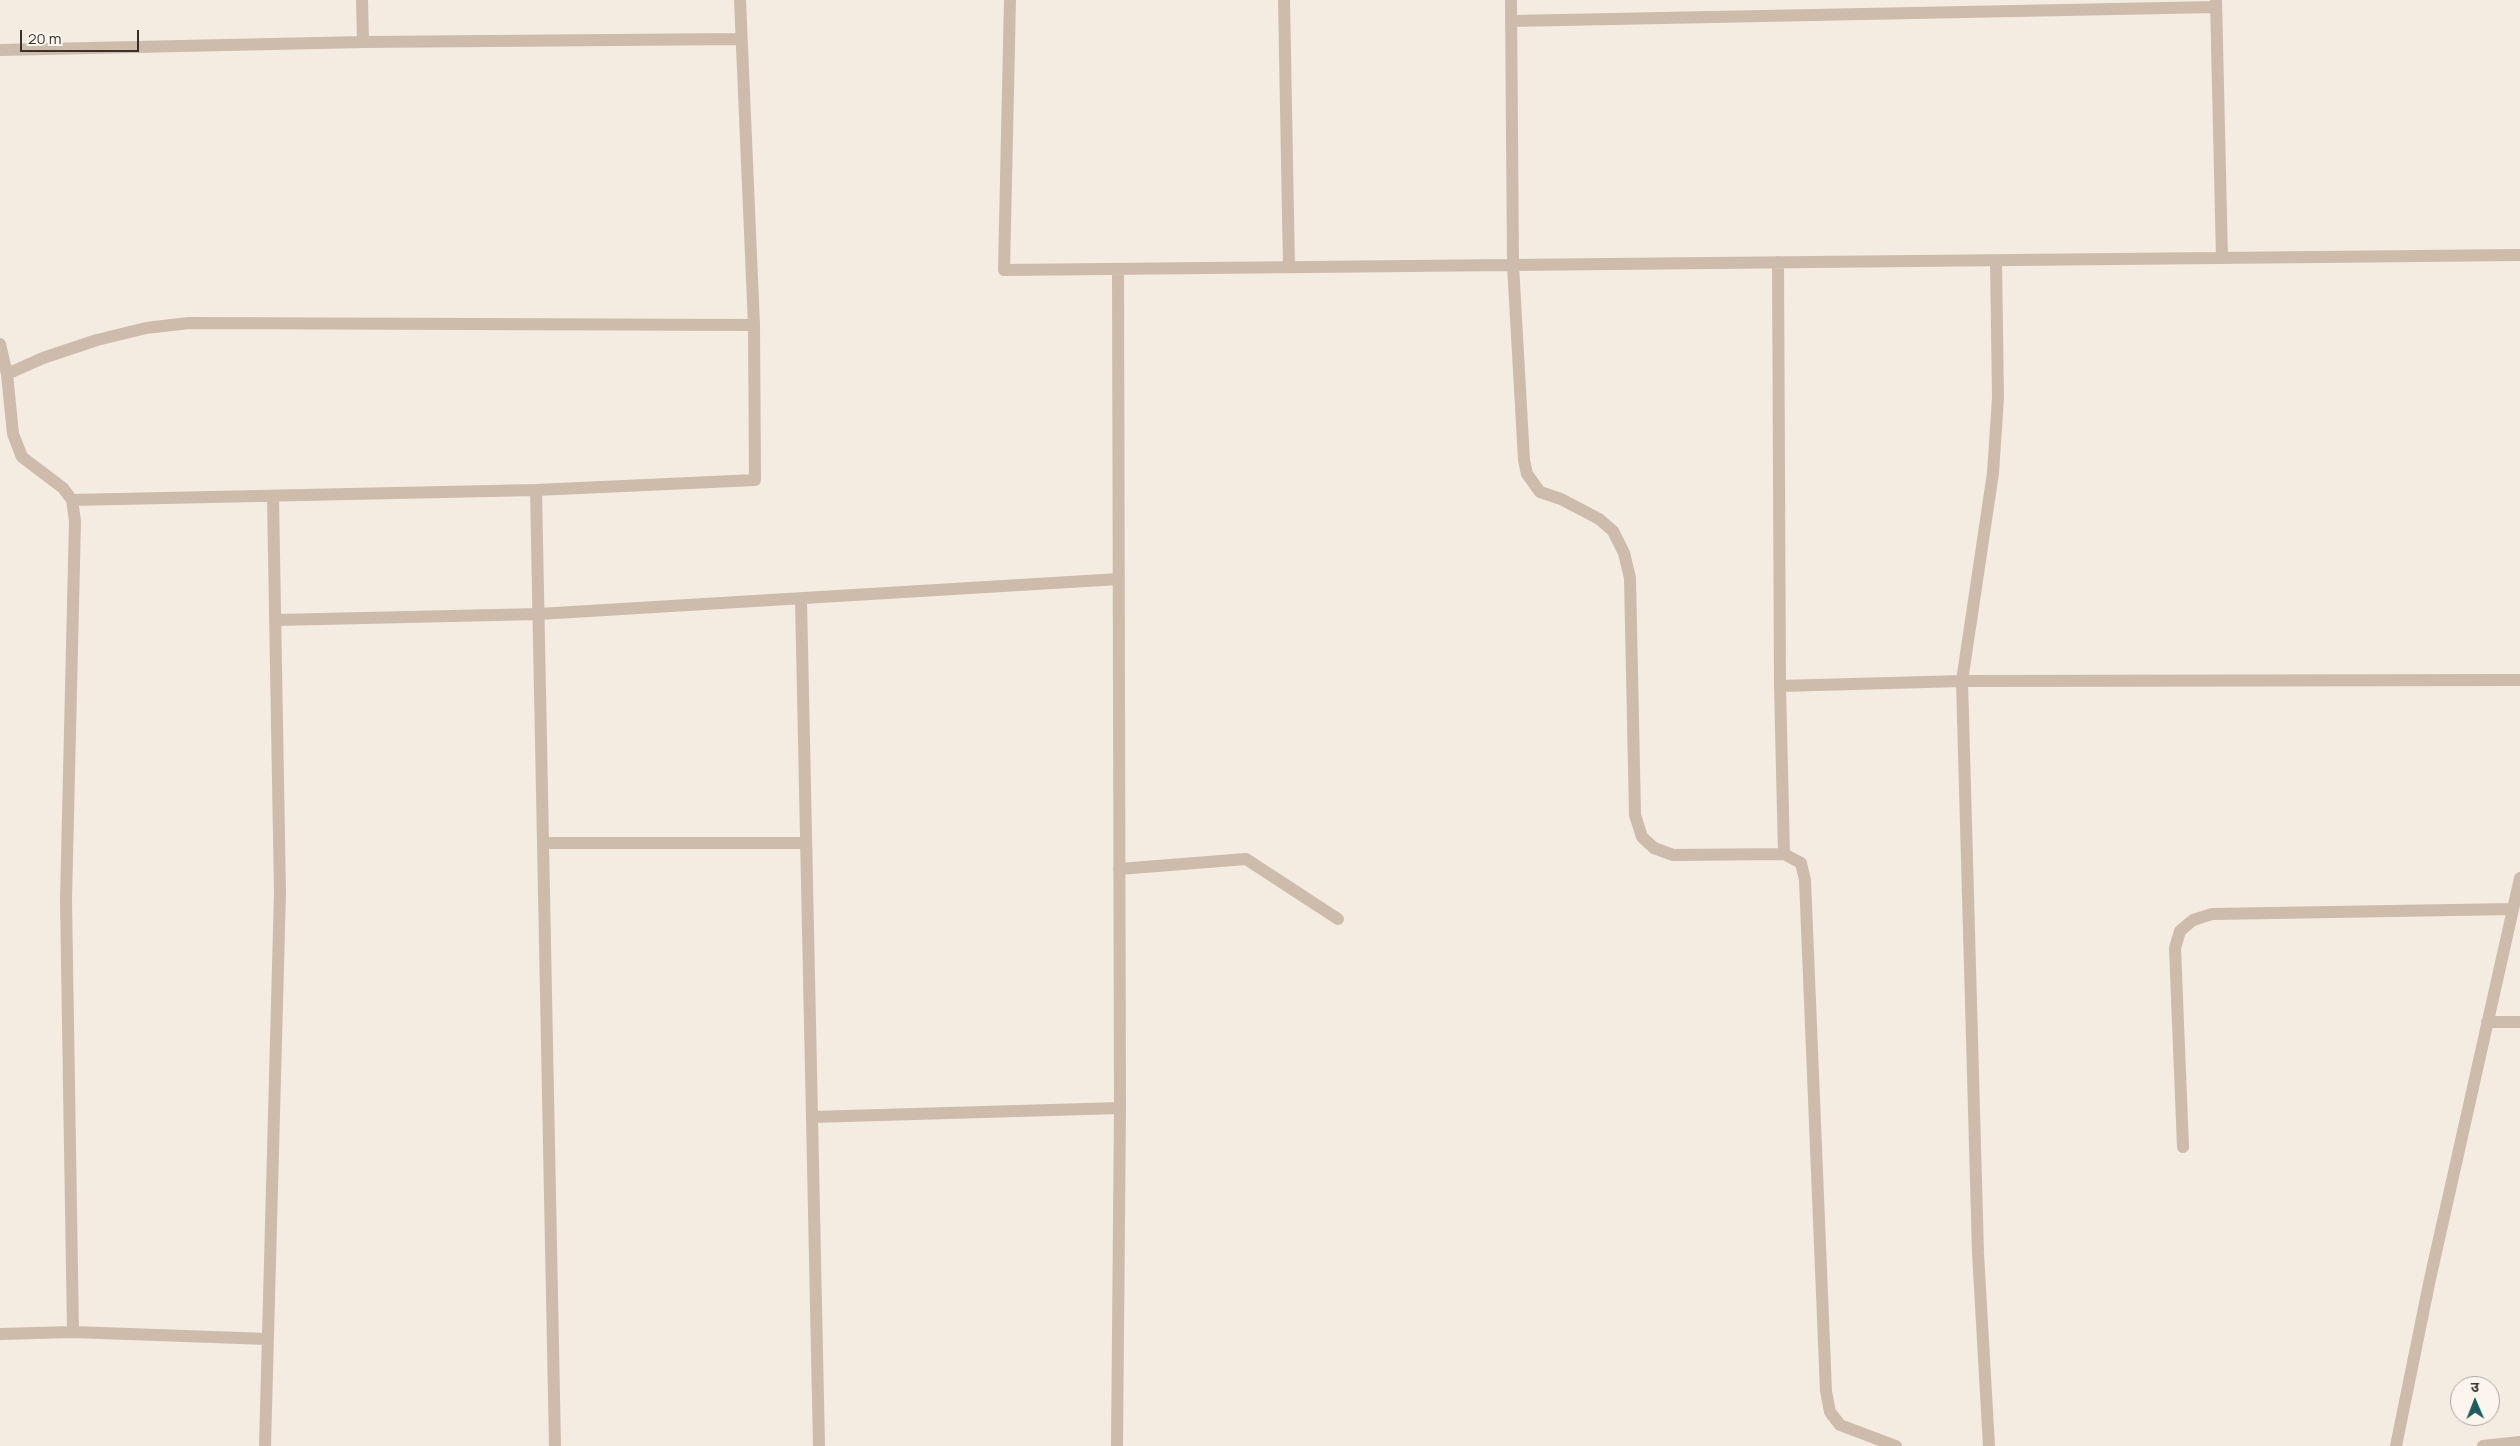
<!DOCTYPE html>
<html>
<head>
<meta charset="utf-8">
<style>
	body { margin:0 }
	#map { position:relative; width:2520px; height:1446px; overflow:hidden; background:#f4ebe1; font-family:Manrope,"Noto Sans Devanagari",sans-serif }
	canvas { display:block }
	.north { position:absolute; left:2450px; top:1376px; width:50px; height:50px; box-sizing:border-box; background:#fbf5ee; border:1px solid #aea6a0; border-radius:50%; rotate:359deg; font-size:14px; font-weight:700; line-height:20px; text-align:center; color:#3b302b }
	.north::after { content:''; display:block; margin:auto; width:18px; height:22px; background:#1f5a5e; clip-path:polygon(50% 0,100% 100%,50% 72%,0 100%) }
	.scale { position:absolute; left:20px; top:30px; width:119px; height:22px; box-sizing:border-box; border:2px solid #3b302b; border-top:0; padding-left:6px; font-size:15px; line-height:18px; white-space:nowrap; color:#3b302b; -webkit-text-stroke:4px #fbf5ee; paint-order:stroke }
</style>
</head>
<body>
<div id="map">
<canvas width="2520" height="1446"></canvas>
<div class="north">उ</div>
<div class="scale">20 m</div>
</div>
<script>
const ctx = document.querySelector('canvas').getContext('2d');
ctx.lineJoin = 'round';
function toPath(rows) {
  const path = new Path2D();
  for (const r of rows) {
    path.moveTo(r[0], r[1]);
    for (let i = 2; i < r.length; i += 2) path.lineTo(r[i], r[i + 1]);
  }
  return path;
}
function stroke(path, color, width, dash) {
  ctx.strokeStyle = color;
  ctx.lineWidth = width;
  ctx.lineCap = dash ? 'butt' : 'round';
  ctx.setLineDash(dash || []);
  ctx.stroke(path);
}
stroke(toPath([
	[362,0,363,42],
	[1010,0,1004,270,2520,255],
	[1284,0,1289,267],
	[1511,0,1513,265,1524,460,1527,474,1540,492,1561,499,1599,519,1613,531,1624,553,1630,578,1635,815,1642,837,1654,848,1673,855,1784,854,1801,863,1805,880,1826,1391,1830,1412,1840,1425,1896,1446],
	[2216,0,2222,258],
	[1511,21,2216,7],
	[0,50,363,42,740,39],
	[1778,262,1780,686,1784,854],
	[0,344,7,374,13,434,22,457,63,488,72,500,75,521,66,900,73,1332],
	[7,374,43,358,97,340,146,328,189,323,754,325],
	[536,490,555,1446],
	[72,500,536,490,755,480,754,325,740,0],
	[801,600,819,1446],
	[277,620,539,614,1119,579],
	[1780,686,1962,681,2520,680],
	[543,843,806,843],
	[1119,869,1246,859,1338,919],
	[2487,1022,2520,1022],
	[812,1117,1120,1108],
	[2183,1147,2175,948,2180,931,2193,920,2212,914,2513,909],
	[0,1334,73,1332,268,1339],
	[265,1446,280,893,273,497],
	[1117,1446,1120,1108,1118,269],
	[1989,1446,1978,1253,1962,681,1993,473,1998,398,1996,261],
	[2396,1446,2430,1279,2520,878],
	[2483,1446,2520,1442]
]), '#cdbbac', 12);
</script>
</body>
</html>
